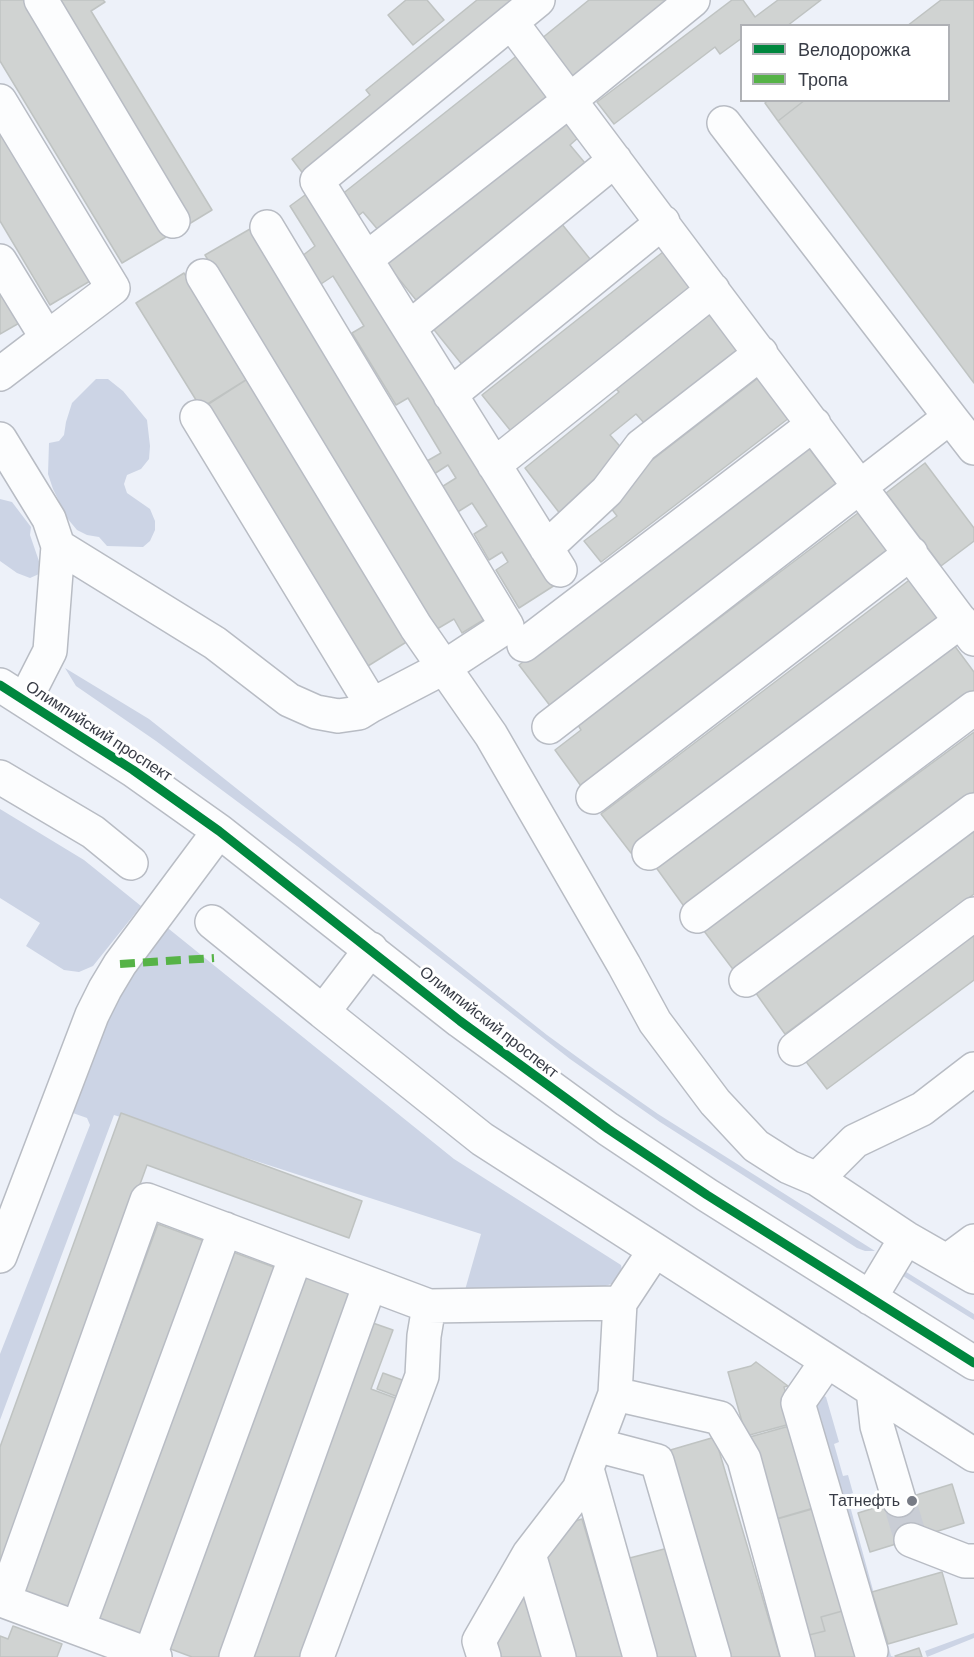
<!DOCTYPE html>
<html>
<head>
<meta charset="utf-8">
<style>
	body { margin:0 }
	#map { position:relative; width:974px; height:1657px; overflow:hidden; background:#edf1f9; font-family:Barlow,sans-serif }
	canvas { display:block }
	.legend { position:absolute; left:740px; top:24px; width:210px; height:78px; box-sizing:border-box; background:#fff; border:2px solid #afb1b5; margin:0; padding:8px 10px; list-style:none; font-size:18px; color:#383c46 }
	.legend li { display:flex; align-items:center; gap:12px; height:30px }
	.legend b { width:30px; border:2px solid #afb1b5 }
</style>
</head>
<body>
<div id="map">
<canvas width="974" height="1657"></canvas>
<ul class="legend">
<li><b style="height:8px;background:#00873e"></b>Велодорожка</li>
<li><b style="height:8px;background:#56b347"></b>Тропа</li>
</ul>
</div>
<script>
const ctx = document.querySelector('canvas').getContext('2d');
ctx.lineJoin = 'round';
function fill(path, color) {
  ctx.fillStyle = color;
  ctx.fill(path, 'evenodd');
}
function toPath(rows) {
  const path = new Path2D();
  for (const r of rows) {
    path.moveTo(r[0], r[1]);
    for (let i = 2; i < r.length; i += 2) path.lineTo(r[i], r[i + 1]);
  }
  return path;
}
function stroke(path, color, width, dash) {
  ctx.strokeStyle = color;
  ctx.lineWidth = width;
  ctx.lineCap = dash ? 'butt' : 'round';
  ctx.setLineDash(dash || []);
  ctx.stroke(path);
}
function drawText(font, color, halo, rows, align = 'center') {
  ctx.font = font + ' Barlow,sans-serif';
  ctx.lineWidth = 6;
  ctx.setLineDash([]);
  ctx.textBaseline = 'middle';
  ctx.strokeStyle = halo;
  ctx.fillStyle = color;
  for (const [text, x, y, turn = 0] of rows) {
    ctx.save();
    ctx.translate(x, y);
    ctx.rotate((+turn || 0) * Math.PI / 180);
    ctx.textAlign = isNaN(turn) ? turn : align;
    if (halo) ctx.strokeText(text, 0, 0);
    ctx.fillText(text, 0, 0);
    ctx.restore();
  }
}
fill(toPath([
	[96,379,108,379,123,391,147,420,150,446,149,459,141,469,127,475,124,484,127,493,150,509,155,521,155,530,150,541,143,547,107,546,99,537,87,535,77,530,67,518,53,489,48,474,49,443,59,441,64,435,66,422,72,403],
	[0,499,12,502,31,527,30,535,41,567,39,574,30,578,17,573,0,561],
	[65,668,149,719,547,1035,595,1070,658,1114,875,1251,865,1251,857,1248,660,1122,570,1059,297,846,156,741,76,686],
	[0,809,84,860,141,906,93,966,79,972,64,970,26,946,40,923,0,898],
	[164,925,454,1159,621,1265,622,1270,614,1283,591,1291,465,1290,481,1234,114,1115,0,1420,0,1354,90,1125,87,1118,70,1112,110,1007],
	[903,1270,974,1314,974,1320,903,1276,902,1273],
	[819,1393,826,1397,839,1442,834,1444,843,1476,848,1475,853,1493,847,1495,891,1656,895,1657,886,1657,821,1419,808,1411],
	[974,1633,974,1638,927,1657,925,1651]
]), '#ccd4e5');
const building = toPath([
	[0,0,24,0,166,237,122,263,0,61,0,0],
	[55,0,103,0,105,2,91,11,212,210,189,224,55,0],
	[406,0,427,0,444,20,413,45,388,15,406,0],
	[477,0,527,0,307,179,292,159,370,95,366,90,477,0],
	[589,0,670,0,569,81,541,39,589,0],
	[732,0,743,0,755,17,778,0,821,0,787,26,742,26,742,38,720,54,715,47,614,124,597,102,732,0],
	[941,0,974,0,974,383,778,121,805,100,948,100,948,26,907,26,941,0],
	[519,54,551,94,379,231,363,212,353,220,336,199,519,54],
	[768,100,805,100,778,121,765,103,768,100],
	[564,118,579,137,570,145,585,163,416,300,386,263,564,118],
	[0,122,95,278,50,305,0,221,0,122],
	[312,190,555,585,519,608,496,570,508,562,502,552,489,560,474,534,487,526,472,503,456,513,440,488,456,478,448,465,434,474,427,461,441,453,408,398,396,405,352,333,364,326,333,276,321,284,302,256,315,246,290,206,312,190],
	[561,223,594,264,464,367,431,326,561,223],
	[250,229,485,619,462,633,454,619,432,632,205,255,250,229],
	[663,252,693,291,674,305,671,302,626,337,631,343,514,435,482,395,663,252],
	[184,273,249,378,201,408,136,303,184,273],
	[0,286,21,322,0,334,0,286],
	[708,313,739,352,645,424,636,414,610,435,625,452,561,515,525,468,619,392,616,389,626,381,623,378,708,313],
	[249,378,408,641,368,666,207,405,249,378],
	[758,378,789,418,601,562,584,541,617,516,607,503,625,481,758,378],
	[808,447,840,489,551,707,519,665,808,447],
	[925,463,974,528,974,541,941,566,886,493,925,463],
	[858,513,889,553,581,786,555,750,581,730,578,725,858,513],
	[912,578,942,617,631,853,601,814,912,578],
	[954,645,974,672,974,693,686,909,655,866,954,645],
	[974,732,974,792,735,972,704,931,974,732],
	[974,828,974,894,785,1034,753,989,974,828],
	[974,932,974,980,827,1089,804,1059,974,932],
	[121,1113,362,1201,349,1238,147,1165,0,1570,0,1447,121,1113],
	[158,1224,207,1242,70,1613,21,1595,158,1224],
	[230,1251,279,1269,145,1639,94,1620,230,1251],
	[306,1276,355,1295,221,1657,192,1657,168,1648,306,1276],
	[370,1322,393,1330,371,1389,398,1399,304,1657,247,1657,370,1322],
	[756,1362,788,1386,784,1387,794,1423,746,1436,728,1372,751,1366,756,1362],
	[383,1373,405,1381,398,1397,377,1389,383,1373],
	[793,1425,816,1508,770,1521,746,1438,793,1425],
	[715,1437,780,1657,728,1657,667,1451,715,1437],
	[952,1484,964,1523,870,1552,858,1513,952,1484],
	[817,1507,846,1610,821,1617,825,1631,801,1637,769,1521,817,1507],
	[582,1519,623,1657,570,1657,540,1553,559,1526,582,1519],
	[668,1548,699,1657,650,1657,622,1560,668,1548],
	[942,1572,957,1624,888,1644,872,1592,942,1572],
	[526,1593,545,1657,494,1657,492,1651,514,1597,526,1593],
	[846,1610,859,1657,807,1657,801,1637,825,1631,821,1617,846,1610],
	[13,1626,62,1644,57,1657,0,1657,0,1636,8,1639,13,1626],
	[919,1648,922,1657,896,1657,895,1656,919,1648]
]);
fill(building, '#d0d3d2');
stroke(building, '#bfc3c2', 1.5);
stroke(toPath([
	[899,1500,911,1540]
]), '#c9cdd5', 33, [33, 16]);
const minor = toPath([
	[41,0,173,221],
	[538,0,317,181,560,570],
	[511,22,974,639],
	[0,101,113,288,47,338],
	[724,123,950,417],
	[366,259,570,100,693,0],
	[0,261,47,338,0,374],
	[203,276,416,627,491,735,624,965,655,1022,715,1102,756,1146,789,1167,817,1179],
	[409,328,615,160],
	[450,395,663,222],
	[197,417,372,705,443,668,507,626,267,227],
	[0,439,49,519,58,546,215,643,289,700,316,712,338,716,359,713,372,705],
	[494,465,713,290],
	[546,548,607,491,641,446,761,353],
	[524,645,814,424],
	[0,685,133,770,219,831,460,1021,608,1129,707,1195,974,1363],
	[25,700,50,651,58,546],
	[549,727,950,417,974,448],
	[0,777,93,832,131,863],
	[593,797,911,553],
	[649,853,961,621],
	[697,916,974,708],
	[212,922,323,1012],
	[371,949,323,1012,482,1139,974,1455],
	[746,980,974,810],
	[795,1049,974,914],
	[974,1069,922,1109,855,1141,817,1179,906,1238,974,1277],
	[0,1256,92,1015,105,989,120,964,219,831],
	[947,1261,974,1241],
	[870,1298,906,1238],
	[827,1361,798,1403,871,1651],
	[873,1390,877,1426,899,1500],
	[615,1394,720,1418,744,1459,798,1657],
	[596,1445,657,1461,714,1657],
	[587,1469,640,1657],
	[911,1540,965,1561,974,1561],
	[529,1554,559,1657],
	[78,1628,225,1229],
	[150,1655,296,1256],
	[155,1657,4,1601,147,1200,429,1306,620,1303,655,1250],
	[236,1657,370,1284],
	[317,1657,422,1376,424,1336,429,1306],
	[484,1657,479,1641,529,1554,579,1489,615,1394,620,1303]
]);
stroke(minor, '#b8bcc4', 36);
stroke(minor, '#fcfdfe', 33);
stroke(toPath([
	[120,964,214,958]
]), '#56b347', 8, [15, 8]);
stroke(toPath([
	[0,685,133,770,219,831,460,1021,608,1129,707,1195,974,1363]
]), '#00873e', 9);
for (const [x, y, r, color] of [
	[912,1501,6,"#777b85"]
]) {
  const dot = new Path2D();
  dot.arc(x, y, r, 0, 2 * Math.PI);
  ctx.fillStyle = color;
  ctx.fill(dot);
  stroke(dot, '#fff', 2);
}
drawText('16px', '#383c46', '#fff', [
	["Олимпийский проспект",99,731,33],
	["Олимпийский проспект",489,1022,38]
]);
drawText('16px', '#383c46', '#fff', [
	["Татнефть",900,1501]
], 'right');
</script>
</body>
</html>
